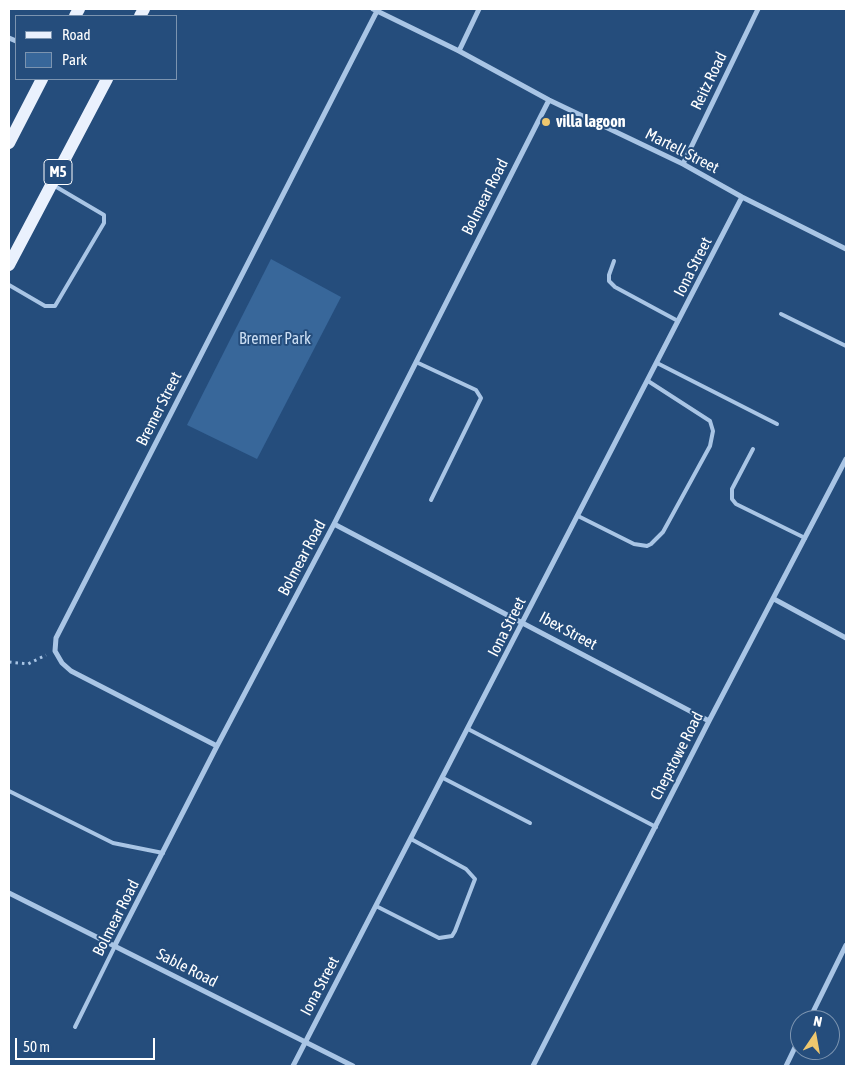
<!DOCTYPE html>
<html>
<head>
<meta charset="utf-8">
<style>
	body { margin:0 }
	#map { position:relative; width:855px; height:1075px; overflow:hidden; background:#254d7c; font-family:"Asap Condensed",sans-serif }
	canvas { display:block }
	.frame { position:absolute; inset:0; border:10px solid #fff; pointer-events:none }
	.legend { position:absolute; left:15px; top:15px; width:162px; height:65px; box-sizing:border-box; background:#254d7c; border:1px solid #7c94b0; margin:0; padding:6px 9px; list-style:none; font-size:15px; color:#fff }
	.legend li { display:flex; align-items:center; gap:10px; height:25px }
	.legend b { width:25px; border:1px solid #7c94b0 }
	.north { position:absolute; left:790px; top:1010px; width:50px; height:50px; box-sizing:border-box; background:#254d7c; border:1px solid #7c94b0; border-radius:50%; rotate:12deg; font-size:14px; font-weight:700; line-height:20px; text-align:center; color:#fff }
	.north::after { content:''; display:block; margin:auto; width:18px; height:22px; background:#eec76e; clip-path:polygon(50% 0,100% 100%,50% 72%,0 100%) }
	.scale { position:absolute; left:15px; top:1038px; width:140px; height:22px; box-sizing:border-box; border:2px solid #fff; border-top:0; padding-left:6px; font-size:15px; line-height:18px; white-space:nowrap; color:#fff; -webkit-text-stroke:4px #254d7c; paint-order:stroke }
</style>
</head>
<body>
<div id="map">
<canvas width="855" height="1075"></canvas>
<div class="frame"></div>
<ul class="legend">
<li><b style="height:6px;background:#eaf1fd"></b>Road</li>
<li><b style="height:14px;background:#38679a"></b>Park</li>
</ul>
<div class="north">N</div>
<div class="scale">50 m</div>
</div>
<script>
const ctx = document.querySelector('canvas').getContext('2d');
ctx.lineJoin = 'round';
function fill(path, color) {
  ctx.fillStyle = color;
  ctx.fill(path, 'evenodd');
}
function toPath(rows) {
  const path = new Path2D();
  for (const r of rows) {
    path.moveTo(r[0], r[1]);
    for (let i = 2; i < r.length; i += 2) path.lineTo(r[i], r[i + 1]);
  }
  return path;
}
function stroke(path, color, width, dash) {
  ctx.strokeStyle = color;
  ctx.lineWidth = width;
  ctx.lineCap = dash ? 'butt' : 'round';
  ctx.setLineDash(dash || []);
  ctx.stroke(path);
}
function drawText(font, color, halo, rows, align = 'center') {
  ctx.font = font + ' "Asap Condensed",sans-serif';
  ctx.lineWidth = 4;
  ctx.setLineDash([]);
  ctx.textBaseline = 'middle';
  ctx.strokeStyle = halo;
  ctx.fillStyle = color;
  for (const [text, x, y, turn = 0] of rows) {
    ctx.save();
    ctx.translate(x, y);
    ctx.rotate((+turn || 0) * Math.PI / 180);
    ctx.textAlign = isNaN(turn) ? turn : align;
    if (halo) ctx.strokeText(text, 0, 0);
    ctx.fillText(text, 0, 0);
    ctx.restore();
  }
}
fill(toPath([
	[271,259,341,297,257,459,187,425]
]), '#38679a');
stroke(toPath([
	[9,662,28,664,46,655]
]), '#a9c5e5', 3, [2.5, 4]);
stroke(toPath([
	[614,261,609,275,609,281,615,287,678,321],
	[9,285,45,306,55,306,104,223,104,215,53,185],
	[781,314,846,346],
	[416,362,476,390,481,398,431,500],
	[657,363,777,424],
	[753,449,732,489,732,499,736,504,805,538],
	[578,516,634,544,647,546,651,544,663,532,710,446,713,431,710,421,648,381],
	[468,729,656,827],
	[443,778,530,823],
	[9,791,113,843,163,853],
	[376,906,439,938,452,936,455,931,475,879,466,869,411,839],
	[75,1027,115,946]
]), '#a9c5e5', 4);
stroke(toPath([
	[373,9,459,51,549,100,683,164,742,197,846,249],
	[9,38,16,41],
	[459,51,479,9],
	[683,164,758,9],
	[334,524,709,721],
	[774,599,846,638],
	[217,746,71,671,62,663,55,651,56,638,377,11],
	[9,893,353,1066],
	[115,945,217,746,334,524,549,100],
	[809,1020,846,945],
	[293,1066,742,197],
	[533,1066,709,721,846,459],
	[786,1066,800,1037]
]), '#a9c5e5', 5);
stroke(toPath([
	[75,16,79,9],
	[140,16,144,9],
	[9,143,42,79],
	[9,265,107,79]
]), '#eaf1fd', 12);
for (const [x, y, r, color] of [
	[546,122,5,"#eec76e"]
]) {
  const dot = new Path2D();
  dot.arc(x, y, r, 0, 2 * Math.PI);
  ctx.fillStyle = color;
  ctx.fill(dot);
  stroke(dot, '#254d7c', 2);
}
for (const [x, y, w] of [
	[58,172,28]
]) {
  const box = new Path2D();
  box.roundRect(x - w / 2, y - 12.5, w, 25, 4);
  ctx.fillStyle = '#254d7c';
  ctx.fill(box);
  stroke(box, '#fff', 1);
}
drawText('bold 15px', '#fff', null, [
	["M5",58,172]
]);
drawText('16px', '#fff', '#254d7c', [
	["Reitz Road",709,81,-64],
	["Martell Street",682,151,27],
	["Bolmear Road",485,197,-63],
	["Iona Street",693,267,-63],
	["Bremer Street",159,409,-63],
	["Bolmear Road",302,558,-62],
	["Iona Street",507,627,-63],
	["Ibex Street",568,631,28],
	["Chepstowe Road",677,756,-63],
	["Bolmear Road",116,918,-63],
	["Sable Road",187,968,27],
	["Iona Street",320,986,-62]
]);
drawText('bold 16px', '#fff', '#254d7c', [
	["villa lagoon",556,122]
], 'left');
drawText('16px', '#ccdff4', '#254d7c', [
	["Bremer Park",275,339]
]);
</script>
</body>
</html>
